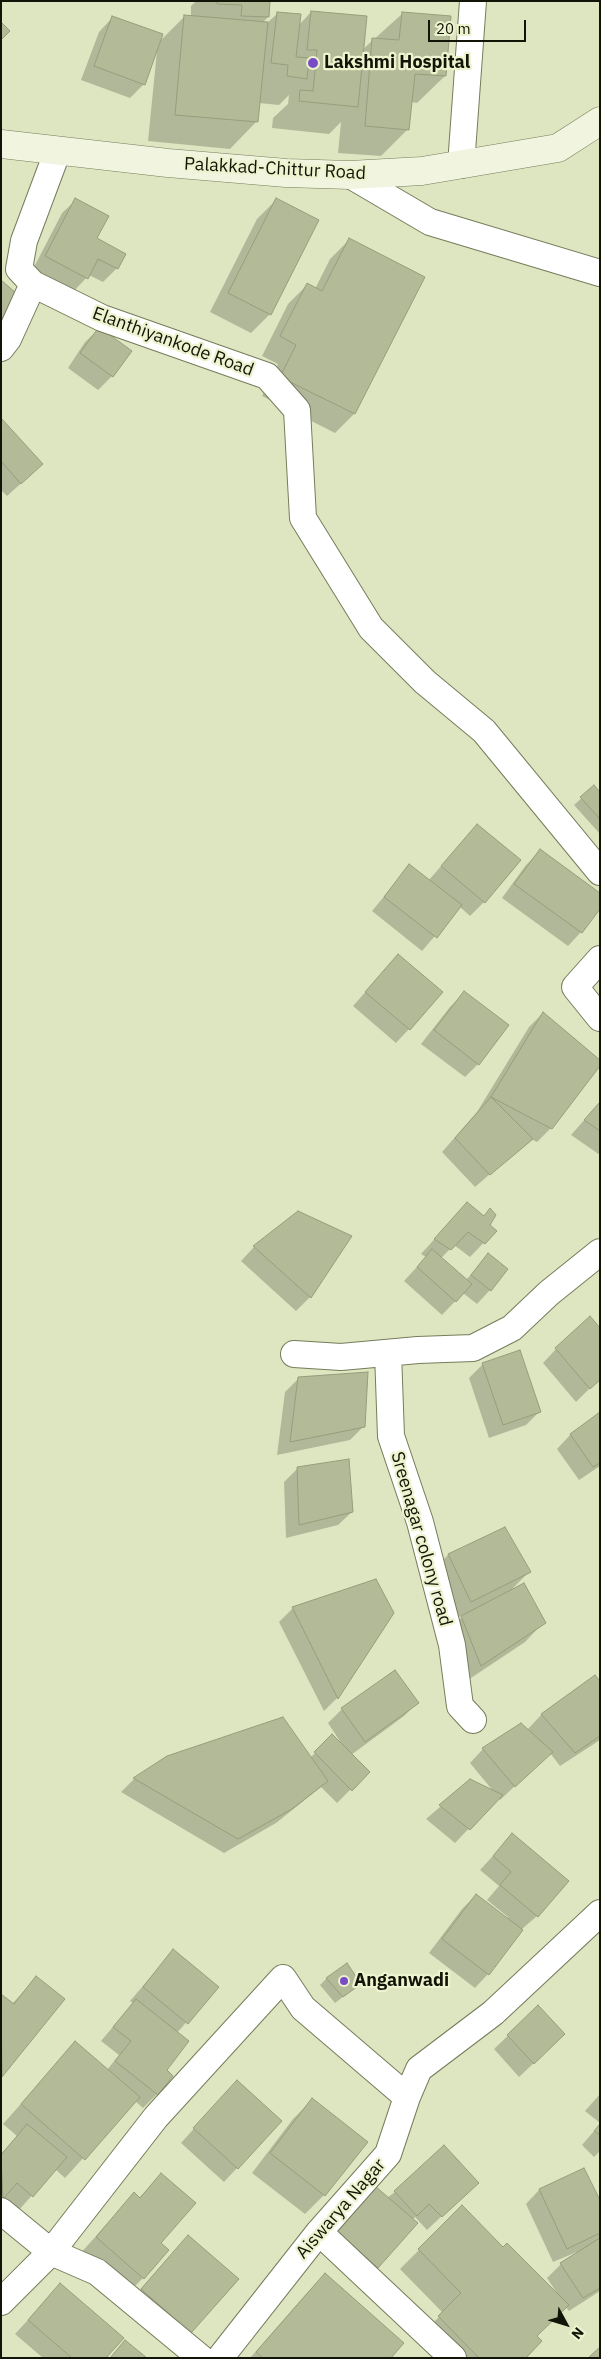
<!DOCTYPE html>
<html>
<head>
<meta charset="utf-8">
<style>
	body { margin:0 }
	#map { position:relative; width:601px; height:2359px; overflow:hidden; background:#dee6c1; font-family:"IBM Plex Sans",sans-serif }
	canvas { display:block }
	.frame { position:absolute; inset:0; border:2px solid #121407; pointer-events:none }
	.north { position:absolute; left:541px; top:2299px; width:50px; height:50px; -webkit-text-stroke:4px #ecf3ce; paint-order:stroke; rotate:129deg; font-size:14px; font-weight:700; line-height:20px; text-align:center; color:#121407 }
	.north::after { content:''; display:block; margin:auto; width:18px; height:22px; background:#121407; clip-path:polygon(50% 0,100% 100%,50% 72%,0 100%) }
	.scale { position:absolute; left:428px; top:20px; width:98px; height:22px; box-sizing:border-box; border:2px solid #121407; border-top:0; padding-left:6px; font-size:15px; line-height:18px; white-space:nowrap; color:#121407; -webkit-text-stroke:4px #ecf3ce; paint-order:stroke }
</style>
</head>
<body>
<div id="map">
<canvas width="601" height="2359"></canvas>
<div class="frame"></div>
<div class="north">N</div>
<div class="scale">20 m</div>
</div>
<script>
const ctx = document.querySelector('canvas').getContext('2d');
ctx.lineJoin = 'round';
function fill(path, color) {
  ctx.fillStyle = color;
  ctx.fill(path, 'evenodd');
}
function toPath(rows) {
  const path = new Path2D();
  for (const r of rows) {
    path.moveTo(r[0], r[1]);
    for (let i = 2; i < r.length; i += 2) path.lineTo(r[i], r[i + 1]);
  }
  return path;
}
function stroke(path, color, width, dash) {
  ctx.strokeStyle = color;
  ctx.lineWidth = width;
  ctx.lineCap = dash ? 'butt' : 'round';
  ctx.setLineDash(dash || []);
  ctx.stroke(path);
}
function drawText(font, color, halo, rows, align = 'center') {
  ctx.font = font + ' "IBM Plex Sans",sans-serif';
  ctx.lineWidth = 4.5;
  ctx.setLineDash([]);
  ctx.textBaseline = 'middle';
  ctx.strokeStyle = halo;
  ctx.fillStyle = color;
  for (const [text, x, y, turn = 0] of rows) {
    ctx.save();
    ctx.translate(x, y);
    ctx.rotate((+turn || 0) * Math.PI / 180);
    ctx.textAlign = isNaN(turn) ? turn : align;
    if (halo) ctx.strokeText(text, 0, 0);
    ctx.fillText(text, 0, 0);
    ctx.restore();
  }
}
fill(toPath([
	[196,1,268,1,268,17,262,23,267,23,278,13,298,26,311,12,362,50,402,14,445,76,417,103,411,102,408,129,381,156,338,153,341,122,329,134,272,128,273,118,288,104,289,95,279,105,259,103,257,121,230,149,148,141,157,51,144,84,130,98,81,80,99,32,112,18,159,42,185,16,191,17,191,6],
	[76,200,95,239,117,268,103,282,89,275,73,292,32,271,62,213],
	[276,200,270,314,251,333,210,312,257,219],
	[349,240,424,277,354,414,335,433,262,396,278,364,262,356,288,304,307,285,315,289,330,259],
	[99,329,112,376,98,390,68,368,85,342],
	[1,419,27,478,7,496,1,490],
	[594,787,600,794,600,834,574,805],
	[477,825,484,902,470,916,460,907,422,951,372,911,409,866,428,881],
	[540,851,581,932,568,946,502,898,526,865],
	[398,955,409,1029,396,1043,353,1006],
	[464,993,478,1064,465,1077,421,1044,450,1007],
	[543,1013,551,1128,537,1142,531,1139,475,1187,442,1152,477,1112,529,1027],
	[600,1102,600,1155,571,1135],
	[467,1203,495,1231,470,1257,454,1245,441,1258,466,1280,488,1255,490,1290,477,1304,463,1293,442,1315,404,1281,426,1257,421,1254],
	[299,1213,310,1297,296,1311,241,1261,254,1247],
	[556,1349,600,1378,576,1402,543,1363],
	[483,1364,540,1411,526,1425,489,1438,469,1378],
	[299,1378,364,1426,350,1440,277,1455,285,1392],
	[600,1414,600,1466,579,1480,557,1449,570,1435],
	[298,1468,352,1512,338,1525,286,1538,284,1482],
	[505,1528,529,1572,510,1591,544,1622,525,1642,462,1684,442,1636,464,1615,451,1620,429,1574,448,1555],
	[293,1608,392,1613,337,1698,324,1711,279,1622],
	[600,1683,600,1740,560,1766,550,1753,500,1800,498,1798,455,1843,426,1819,470,1781,494,1792,470,1763,483,1749,527,1730,542,1714],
	[417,1703,404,1716,351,1755,368,1772,337,1803,321,1787,276,1823,224,1853,121,1792,134,1779,167,1757,310,1758,332,1736,345,1749,328,1723,342,1709],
	[512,1835,567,1881,537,1916,522,1929,488,1974,475,1988,429,1953,462,1909,476,1895,507,1919,508,1917,487,1900,499,1886,480,1870],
	[173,1951,217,1987,177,2033,157,2094,143,2108,135,2101,65,2178,55,2169,19,2210,3,2197,1,2199,1,2154,17,2136,3,2124,75,2043,107,2070,119,2055,101,2041,133,2003,130,2001],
	[36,1978,63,2000,1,2077,1,1995,12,2004],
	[327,1978,360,1984,335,2003,320,1985],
	[538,2007,550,2048,519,2077,494,2049],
	[600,2094,600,2123,585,2111],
	[223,2096,237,2168,224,2182,181,2143],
	[312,2100,324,2195,305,2214,252,2173,293,2119],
	[600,2124,600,2151,594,2157,582,2145],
	[583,2169,600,2203,600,2291,569,2311,565,2306,536,2336,524,2358,441,2358,420,2336,443,2313,400,2269,462,2207,503,2249,557,2293,547,2278,561,2264,584,2249,553,2262,526,2204,539,2190],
	[161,2175,159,2243,143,2278,124,2297,78,2256,134,2194,139,2198],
	[395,2192,463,2196,427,2230,415,2217,378,2267,364,2281,323,2245],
	[188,2236,190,2332,171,2351,123,2309],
	[325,2275,390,2358,250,2358,306,2294],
	[60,2285,105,2358,43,2358,15,2334]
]), '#0003');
const building = toPath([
	[217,1,270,1,269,17,241,16,242,5,217,4,217,1],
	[311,11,367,16,358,107,299,101,300,90,313,91,317,50,307,50,311,11],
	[277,12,301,14,296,57,309,58,307,79,287,76,288,65,271,63,277,12],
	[402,12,451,16,446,76,415,74,409,130,365,126,372,38,399,40,402,12],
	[184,15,268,22,258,122,175,115,184,15],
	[112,16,163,34,145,85,94,66,112,16],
	[1,22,10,31,1,40,1,22],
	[75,198,109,216,97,238,126,254,118,269,98,259,88,279,45,256,75,198],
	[276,198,319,220,271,315,228,293,276,198],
	[349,238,425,277,355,414,280,377,296,345,280,336,307,283,322,291,349,238],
	[1,280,24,300,1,326,1,280],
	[99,327,132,351,113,377,80,353,99,327],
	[1,418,43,464,21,484,1,461,1,418],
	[594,785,600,792,600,819,580,797,594,785],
	[477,824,521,860,485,903,441,866,477,824],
	[540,849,600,893,600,909,582,933,514,884,540,849],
	[409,864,462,905,437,938,384,897,409,864],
	[398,954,443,992,410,1030,365,992,398,954],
	[464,991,509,1025,479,1065,434,1030,464,991],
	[543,1012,600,1060,600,1066,552,1129,491,1097,543,1012],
	[491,1097,533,1139,490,1175,455,1138,491,1097],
	[600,1102,600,1131,584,1120,600,1102],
	[467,1202,484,1216,490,1208,496,1215,490,1225,497,1231,485,1244,468,1232,451,1250,434,1239,467,1202],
	[298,1211,352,1236,311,1298,253,1246,298,1211],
	[432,1249,472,1284,456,1302,417,1267,432,1249],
	[488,1253,508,1269,491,1291,471,1275,488,1253],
	[590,1316,600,1328,600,1380,590,1389,555,1348,590,1316],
	[520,1350,541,1412,503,1425,482,1363,520,1350],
	[368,1372,365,1427,290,1442,298,1377,368,1372],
	[600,1412,600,1463,593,1467,570,1434,600,1412],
	[349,1459,353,1512,299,1525,297,1467,349,1459],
	[505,1527,531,1572,471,1602,448,1554,505,1527],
	[376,1579,394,1613,338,1699,292,1607,376,1579],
	[524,1583,546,1623,481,1666,461,1616,524,1583],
	[395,1670,419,1703,365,1742,341,1708,395,1670],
	[595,1675,600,1681,600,1736,575,1753,541,1714,595,1675],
	[283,1717,328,1781,292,1809,238,1839,133,1778,167,1756,283,1717],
	[521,1723,553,1752,515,1787,482,1748,521,1723],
	[332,1734,370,1772,352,1791,314,1752,332,1734],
	[470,1779,503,1795,470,1830,439,1805,470,1779],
	[512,1833,569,1881,538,1917,500,1885,511,1872,493,1856,512,1833],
	[476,1894,523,1930,489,1975,442,1939,476,1894],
	[173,1949,219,1987,188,2024,143,1987,173,1949],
	[347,1963,361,1984,343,1997,326,1978,347,1963],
	[36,1976,65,1999,2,2077,1,1994,14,2004,36,1976],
	[136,1999,189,2041,167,2070,173,2076,158,2095,115,2061,131,2041,113,2027,136,1999],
	[538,2005,565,2034,534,2064,507,2035,538,2005],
	[75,2041,140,2097,85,2160,21,2104,75,2041],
	[237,2080,282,2121,238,2169,193,2128,237,2080],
	[312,2098,368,2142,325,2196,270,2153,312,2098],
	[27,2124,67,2157,33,2197,17,2183,3,2199,1,2155,27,2124],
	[600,2124,600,2135,594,2131,600,2124],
	[444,2145,479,2183,442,2217,429,2204,417,2216,394,2191,444,2145],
	[584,2168,600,2200,600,2233,567,2249,539,2189,584,2168],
	[161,2173,196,2203,161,2243,169,2250,144,2279,96,2237,134,2192,140,2198,161,2173],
	[375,2186,418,2223,378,2268,336,2231,375,2186],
	[462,2205,503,2247,507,2243,569,2305,537,2336,542,2341,526,2358,479,2358,438,2316,461,2293,418,2249,462,2205],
	[188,2235,239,2279,191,2333,141,2289,188,2235],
	[600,2238,600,2288,583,2298,560,2263,600,2238],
	[325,2273,404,2343,391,2358,263,2358,256,2352,325,2273],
	[60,2283,124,2338,106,2358,72,2358,28,2320,60,2283],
	[125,2340,147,2358,110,2358,125,2340],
	[600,2347,600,2358,588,2358,600,2347]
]);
fill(building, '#b3ba97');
stroke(building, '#969d7a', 1);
const minor = toPath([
	[58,150,24,241,19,269,33,284,102,318,267,376,297,410,303,518,371,628,425,682,484,731,600,872],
	[461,165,473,1],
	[350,175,430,222,600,273],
	[1,348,8,339,33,284],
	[600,959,575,987,600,1018],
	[388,1353,391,1436,420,1522,452,1645,460,1706,473,1720],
	[294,1354,341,1357,418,1350,473,1348,512,1328,549,1293,600,1252],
	[1,2211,51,2252,97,2272,201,2358],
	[319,2232,453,2358],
	[1,2302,51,2252,156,2117,283,1978,303,2008,407,2097],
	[220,2358,319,2232,388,2154,407,2097,419,2069,493,2013,600,1913]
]);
const secondary = toPath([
	[1,144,168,163,286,173,350,175,422,171,558,148,600,121]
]);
stroke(minor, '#767c5b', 28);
stroke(secondary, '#767c5b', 29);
stroke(minor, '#fff', 26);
stroke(secondary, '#f1f5df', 28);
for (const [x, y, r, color] of [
	[313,63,6,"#784cc5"],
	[344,1981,5,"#784cc5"]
]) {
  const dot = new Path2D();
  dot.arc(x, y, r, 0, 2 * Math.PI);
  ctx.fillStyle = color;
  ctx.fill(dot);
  stroke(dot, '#ecf3ce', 2);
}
drawText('bold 18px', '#121407', '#ecf3ce', [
	["Lakshmi Hospital",324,63],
	["Anganwadi",354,1981]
], 'left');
drawText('18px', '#121407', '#ecf3ce', [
	["Palakkad-Chittur Road",275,169,3],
	["Elanthiyankode Road",173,342,20],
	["Sreenagar colony road",421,1539,74],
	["Aiswarya Nagar",341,2209,-49]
]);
</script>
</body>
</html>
